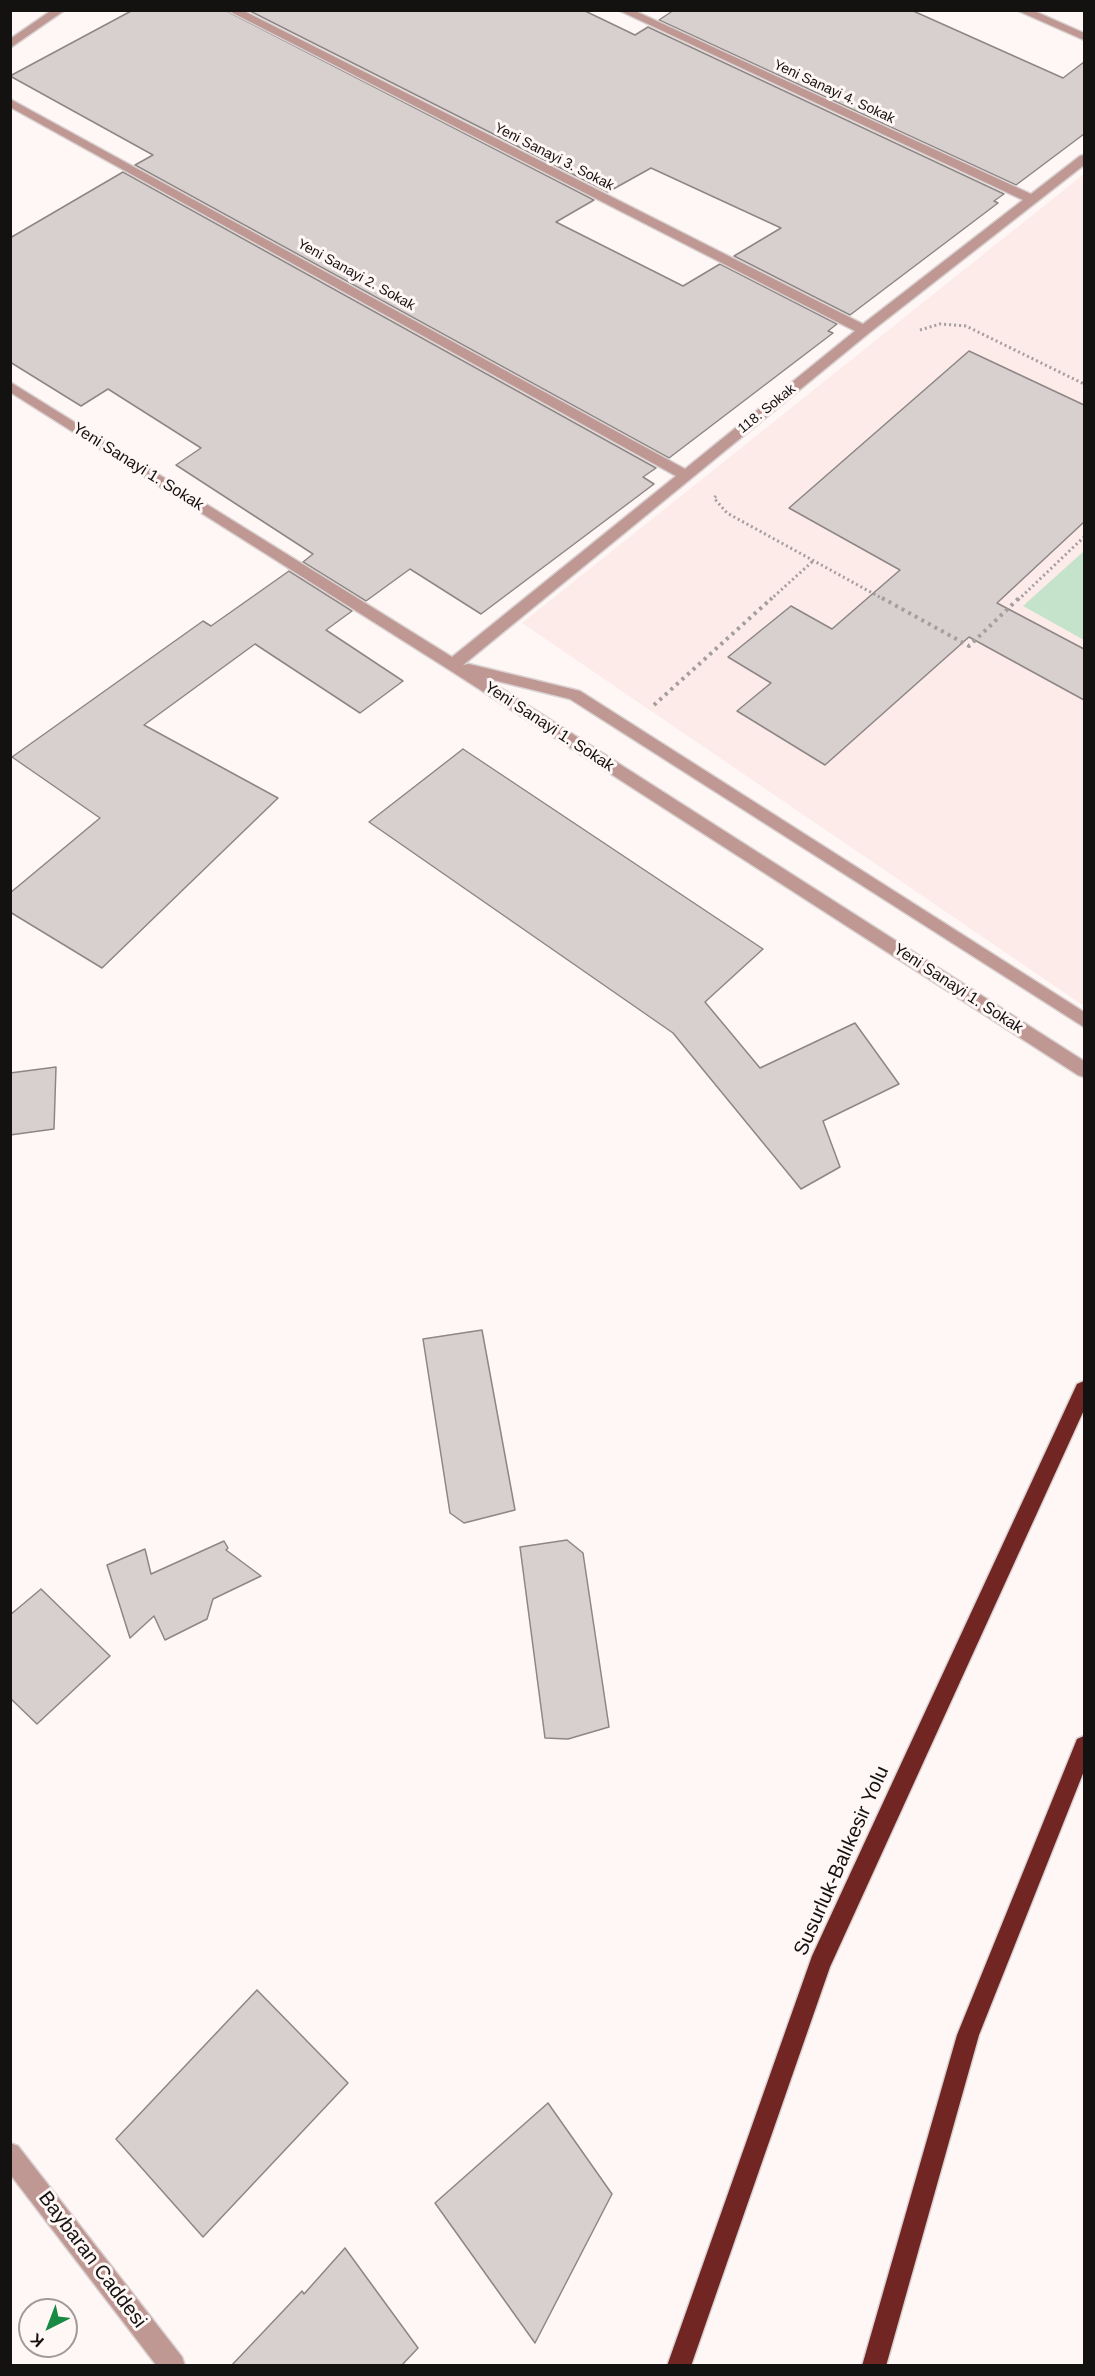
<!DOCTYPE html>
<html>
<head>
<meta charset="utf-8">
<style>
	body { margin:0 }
	#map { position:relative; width:1095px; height:2376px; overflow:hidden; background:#fef7f6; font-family:Helvetica,sans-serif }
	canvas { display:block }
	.frame { position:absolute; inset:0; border:12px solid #141111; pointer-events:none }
	.north { position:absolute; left:18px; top:2298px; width:60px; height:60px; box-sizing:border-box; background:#fef7f6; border:2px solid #a09b9a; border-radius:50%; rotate:222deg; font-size:16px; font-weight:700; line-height:24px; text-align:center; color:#141111 }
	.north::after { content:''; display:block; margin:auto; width:21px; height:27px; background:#188a43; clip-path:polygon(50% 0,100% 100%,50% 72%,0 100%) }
</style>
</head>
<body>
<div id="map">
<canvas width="1095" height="2376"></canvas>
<div class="frame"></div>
<div class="north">K</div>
</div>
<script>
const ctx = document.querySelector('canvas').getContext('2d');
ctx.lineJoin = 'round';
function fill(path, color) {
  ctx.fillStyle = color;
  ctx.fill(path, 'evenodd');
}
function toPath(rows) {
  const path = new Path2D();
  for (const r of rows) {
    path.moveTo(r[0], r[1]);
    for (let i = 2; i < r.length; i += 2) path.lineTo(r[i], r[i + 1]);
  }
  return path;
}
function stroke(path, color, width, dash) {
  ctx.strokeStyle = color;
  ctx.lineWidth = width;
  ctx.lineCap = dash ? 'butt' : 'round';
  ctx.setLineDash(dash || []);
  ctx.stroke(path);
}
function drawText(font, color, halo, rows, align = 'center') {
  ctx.font = font + ' Helvetica,sans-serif';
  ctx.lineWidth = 6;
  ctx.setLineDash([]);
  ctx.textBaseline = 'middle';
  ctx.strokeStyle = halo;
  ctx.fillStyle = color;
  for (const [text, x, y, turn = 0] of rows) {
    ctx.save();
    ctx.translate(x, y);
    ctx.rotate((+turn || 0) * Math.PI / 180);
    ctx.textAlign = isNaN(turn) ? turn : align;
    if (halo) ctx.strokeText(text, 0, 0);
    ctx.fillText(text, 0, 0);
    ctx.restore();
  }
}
fill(toPath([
	[1084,174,1084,1006,522,623]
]), '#fcebe9');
fill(toPath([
	[1084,551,1084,640,1023,606]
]), '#c4e3ca');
const building = toPath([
	[133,10,225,10,594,200,556,222,683,286,720,264,837,324,828,331,833,333,669,458,135,165,153,155,10,76,133,10],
	[248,10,583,10,635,35,648,27,1004,194,994,201,998,203,850,315,734,256,781,228,651,168,608,192,248,10],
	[674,10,911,10,1063,78,1084,62,1084,134,1016,185,659,20,674,10],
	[123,172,656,468,643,477,654,484,481,614,410,569,366,601,303,562,313,554,176,465,201,448,108,389,81,406,10,362,10,238,123,172],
	[969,351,1084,405,1084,522,997,603,1084,649,1084,700,969,637,825,765,737,711,771,683,728,657,791,606,832,629,900,570,789,508,969,351],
	[289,571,352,611,326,630,403,681,360,713,255,644,144,725,278,798,102,968,10,912,10,893,100,818,12,757,203,621,211,626,289,571],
	[463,749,763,949,705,1002,760,1068,855,1023,899,1084,823,1121,840,1167,801,1189,673,1033,369,822,463,749],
	[56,1067,54,1129,10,1135,10,1073,56,1067],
	[482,1330,515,1510,464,1523,450,1513,423,1339,482,1330],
	[567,1540,583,1553,609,1727,568,1739,545,1738,520,1547,567,1540],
	[224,1541,228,1548,226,1550,261,1576,213,1599,207,1619,165,1640,154,1616,130,1638,107,1565,145,1549,151,1574,224,1541],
	[41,1589,110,1656,37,1724,10,1698,10,1615,41,1589],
	[257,1990,348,2083,203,2237,116,2139,257,1990],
	[548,2103,612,2194,535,2343,435,2203,548,2103],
	[345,2248,418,2348,401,2366,231,2366,302,2291,304,2294,345,2248]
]);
fill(building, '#d8d0cf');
stroke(building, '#8e8685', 1.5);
const minor = toPath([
	[52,10,65,10,10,48,10,39,52,10],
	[227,10,242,10,863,324,1023,200,618,10,633,10,1031,194,1080,156,1084,155,1084,165,869,333,463,665,469,664,580,691,1084,1012,1084,1027,570,699,485,678,1084,1061,1084,1077,1078,1075,448,669,10,392,10,382,452,657,676,476,10,107,10,99,685,469,855,331,227,10],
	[1016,10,1032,10,1084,33,1084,40,1016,10],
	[10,2143,18,2146,182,2357,185,2366,157,2366,10,2174,10,2143]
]);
const highway = toPath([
	[1084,1381,1084,1410,830,1967,691,2366,667,2366,812,1956,1077,1384,1084,1381],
	[1084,1736,1084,1771,979,2035,886,2366,862,2366,957,2035,1077,1739,1084,1736]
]);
stroke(minor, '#d9d2d1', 3);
stroke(highway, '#d9d2d1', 3);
stroke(toPath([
	[920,330,940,324,966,326,1084,384],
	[716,496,714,498,727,513,885,600],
	[770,600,813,561],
	[1018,600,1084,537]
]), '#a49e9d', 3, [2, 3]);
stroke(toPath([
	[882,598,969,646,1019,598],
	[654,705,772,598]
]), '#a49e9d', 4, [3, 4.5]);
fill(minor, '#bf9793');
fill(highway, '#722624');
drawText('14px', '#141111', '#fef7f6', [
	["Yeni Sanayi 4. Sokak",834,92,25],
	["Yeni Sanayi 3. Sokak",554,157,27],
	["Yeni Sanayi 2. Sokak",356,275,29],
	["118. Sokak",767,409,-39]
]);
drawText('16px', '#141111', '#fef7f6', [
	["Yeni Sanayi 1. Sokak",138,467,32],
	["Yeni Sanayi 1. Sokak",549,727,33],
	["Yeni Sanayi 1. Sokak",958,989,33]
]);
drawText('20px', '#141111', '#fef7f6', [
	["Susurluk-Balıkesir Yolu",842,1861,-66],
	["Baybaran Caddesi",92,2260,53]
]);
</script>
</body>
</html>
